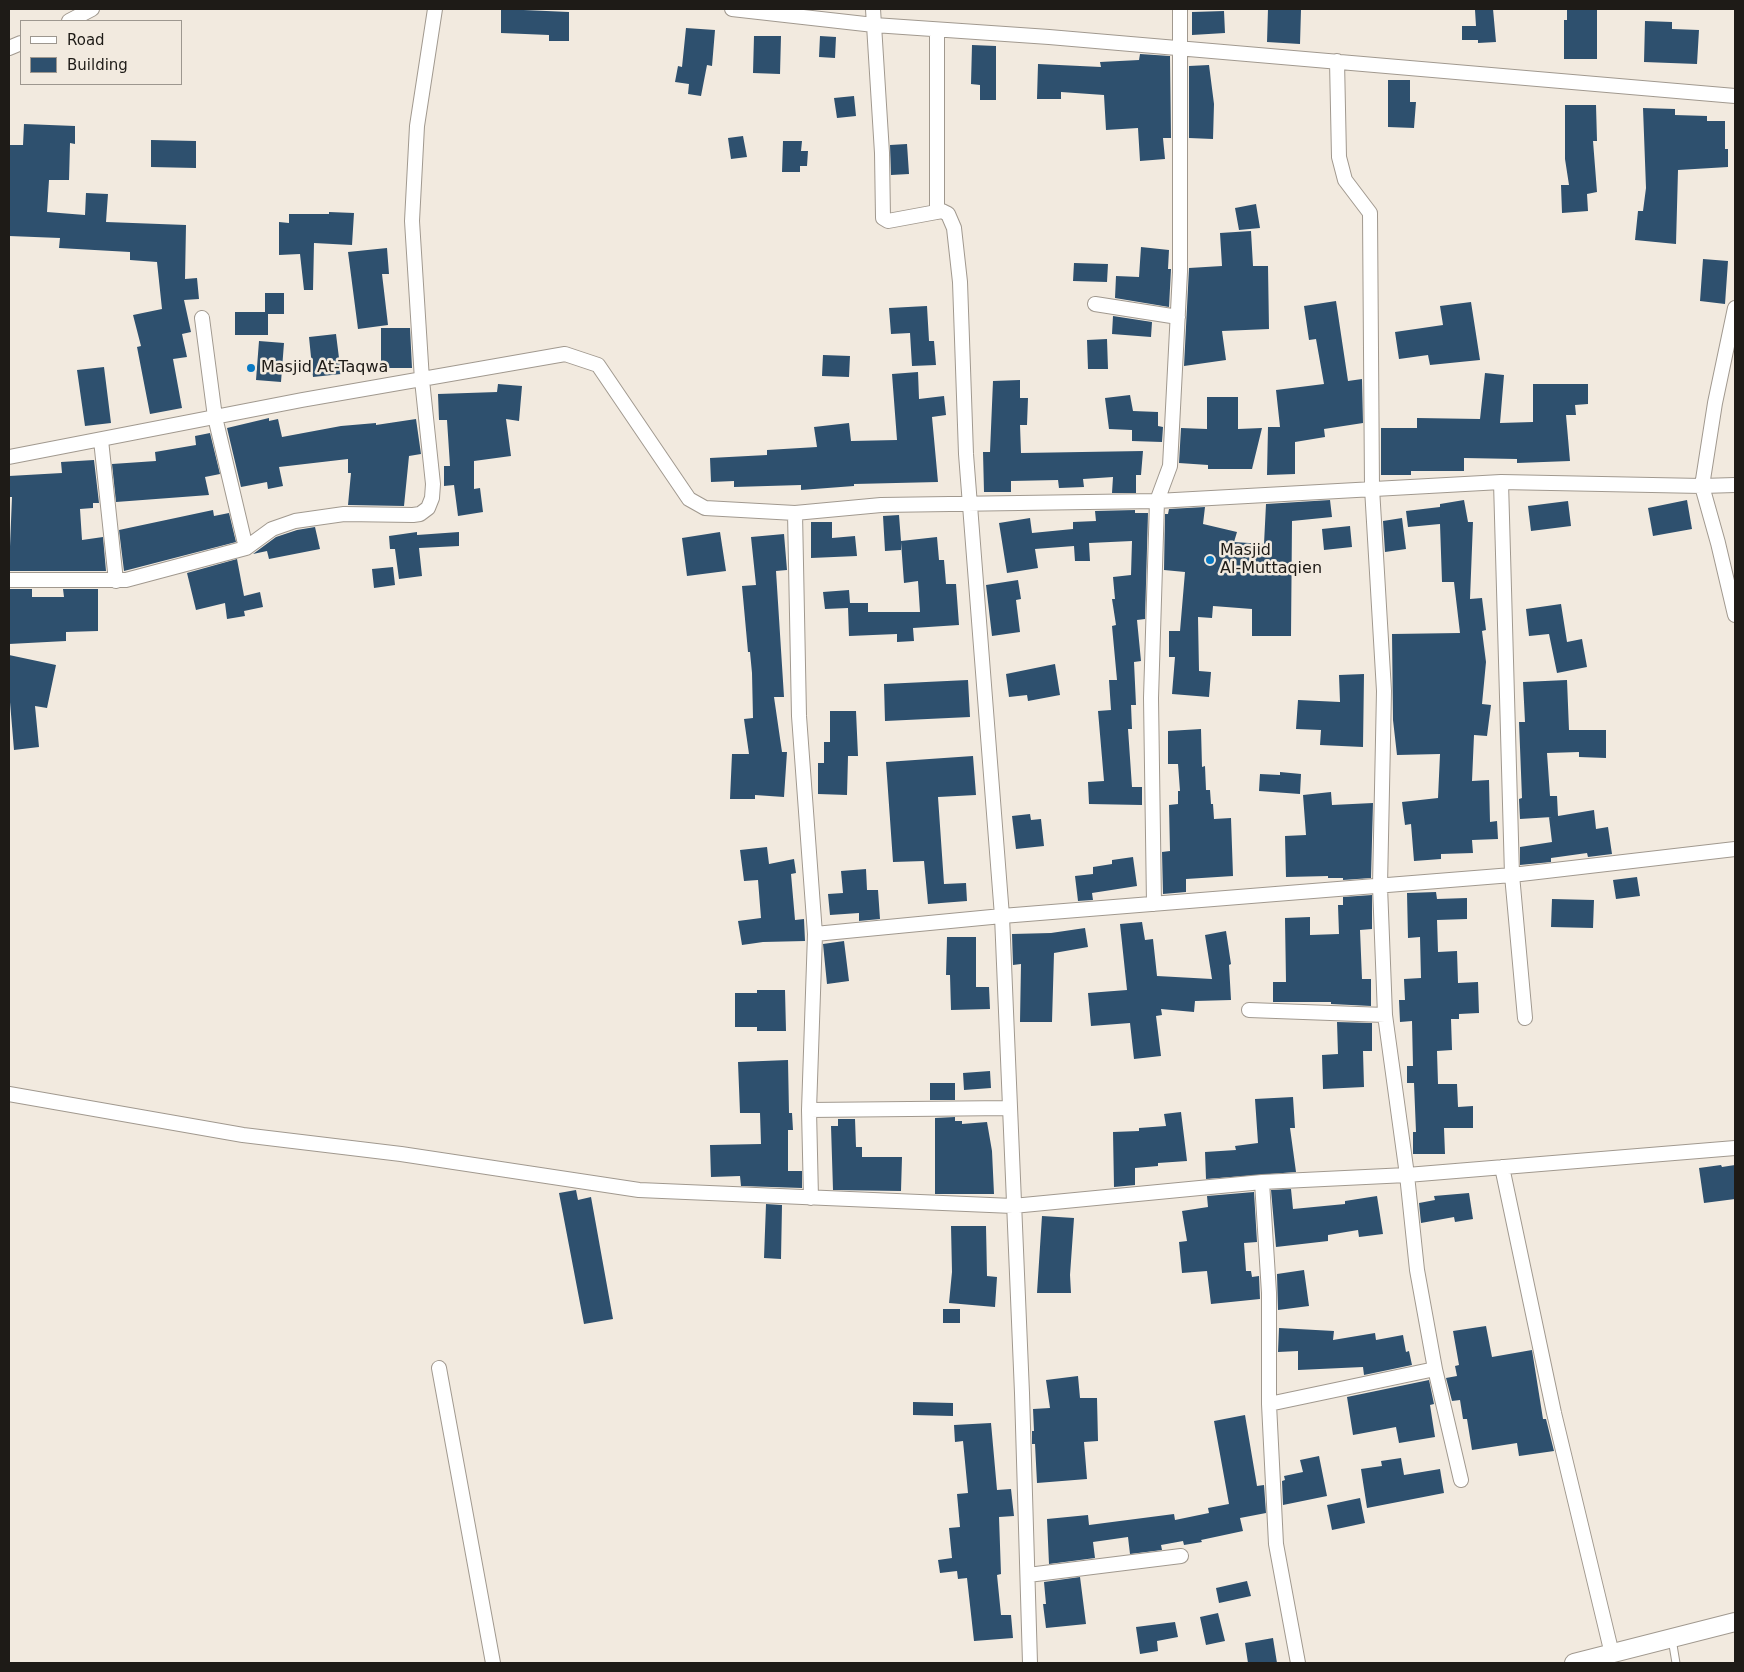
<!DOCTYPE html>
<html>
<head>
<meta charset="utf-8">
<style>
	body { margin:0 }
	#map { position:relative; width:1744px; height:1672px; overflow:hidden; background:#f2eadf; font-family:"DejaVu Sans",sans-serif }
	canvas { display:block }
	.frame { position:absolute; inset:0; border:10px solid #1e1b17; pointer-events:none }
	.legend { position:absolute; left:20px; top:20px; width:162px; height:65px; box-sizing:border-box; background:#f2eadf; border:1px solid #9d978f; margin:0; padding:6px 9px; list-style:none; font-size:15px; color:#1e1b17 }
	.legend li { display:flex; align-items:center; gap:10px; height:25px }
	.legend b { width:25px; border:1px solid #9d978f }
</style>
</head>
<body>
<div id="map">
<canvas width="1744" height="1672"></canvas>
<div class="frame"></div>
<ul class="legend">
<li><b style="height:6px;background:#fff"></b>Road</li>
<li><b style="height:14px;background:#2e506e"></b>Building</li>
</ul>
</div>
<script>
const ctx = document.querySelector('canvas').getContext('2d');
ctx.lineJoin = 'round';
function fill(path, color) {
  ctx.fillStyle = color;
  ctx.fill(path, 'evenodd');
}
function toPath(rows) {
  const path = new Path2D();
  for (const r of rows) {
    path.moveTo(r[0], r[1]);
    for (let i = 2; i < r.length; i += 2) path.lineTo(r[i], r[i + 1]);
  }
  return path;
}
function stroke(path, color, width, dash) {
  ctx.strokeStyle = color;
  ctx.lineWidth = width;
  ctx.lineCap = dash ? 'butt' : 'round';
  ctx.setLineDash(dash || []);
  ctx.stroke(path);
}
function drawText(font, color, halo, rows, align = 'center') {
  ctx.font = font + ' "DejaVu Sans",sans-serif';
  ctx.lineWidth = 5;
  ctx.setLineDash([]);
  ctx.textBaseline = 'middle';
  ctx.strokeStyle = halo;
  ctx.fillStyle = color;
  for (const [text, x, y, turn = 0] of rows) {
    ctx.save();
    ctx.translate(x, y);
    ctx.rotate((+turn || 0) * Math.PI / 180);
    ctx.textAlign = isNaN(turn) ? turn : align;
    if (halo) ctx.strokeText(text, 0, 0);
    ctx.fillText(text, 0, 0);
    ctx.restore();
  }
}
fill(toPath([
	[501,9,569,12,569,41,549,41,549,35,501,33],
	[1268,9,1301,10,1300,44,1267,42],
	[1493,9,1496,42,1478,43,1478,40,1462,40,1462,26,1476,26,1475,10],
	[1567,9,1597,9,1597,59,1564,59,1564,20,1567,20],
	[1224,11,1225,33,1192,35,1192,12],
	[1645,21,1672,22,1672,29,1699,30,1697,64,1644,62],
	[686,28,715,30,712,66,707,65,701,96,688,94,689,84,675,82,678,66,682,67],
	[754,36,781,36,780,74,753,73],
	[820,36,836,37,835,58,819,57],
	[972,45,996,46,996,100,980,100,980,85,971,84],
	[1140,54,1170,56,1171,138,1163,138,1165,159,1140,161,1138,128,1106,130,1104,95,1061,92,1061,99,1037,99,1038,64,1101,67,1100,62,1139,60],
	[1209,65,1214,104,1213,139,1189,138,1189,66],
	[1388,80,1410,80,1410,102,1416,102,1414,128,1388,127],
	[854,96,856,116,837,118,834,98],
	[1565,105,1596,105,1597,141,1593,141,1597,192,1587,194,1588,211,1562,213,1561,185,1569,185,1565,159],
	[1643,108,1675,109,1675,115,1707,116,1707,121,1725,121,1725,149,1728,149,1728,167,1678,170,1676,244,1635,240,1638,211,1643,211,1646,188],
	[24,124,75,126,75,144,70,143,69,180,49,180,47,212,85,215,86,193,108,194,106,222,186,225,185,279,197,278,199,299,184,300,191,332,182,334,187,357,173,359,182,408,150,414,137,347,141,346,133,315,162,309,157,262,130,260,130,252,59,248,60,238,9,236,10,145,23,145],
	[743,136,747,157,731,159,728,138],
	[151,140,196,141,196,168,151,167],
	[783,141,802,141,801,151,808,151,807,166,800,166,800,172,782,172],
	[907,144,909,174,891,175,890,145],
	[1256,204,1260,228,1239,230,1235,208],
	[329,212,354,213,352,245,314,243,313,290,304,290,300,254,279,255,279,222,289,223,289,214,329,214],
	[1251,231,1253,266,1268,266,1269,329,1222,331,1226,360,1184,366,1189,268,1222,266,1220,233],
	[1141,247,1169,250,1168,269,1171,269,1169,307,1115,298,1116,276,1139,277],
	[387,248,389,274,382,274,388,325,358,329,348,252],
	[1703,259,1728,261,1725,304,1700,301],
	[1074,263,1108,264,1107,282,1073,281],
	[265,293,284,293,284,314,268,314,268,335,235,335,235,312,265,312],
	[1336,301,1348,381,1362,379,1363,423,1324,429,1325,437,1295,442,1295,474,1267,475,1268,427,1280,427,1276,390,1324,384,1316,339,1309,340,1304,306],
	[1471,302,1480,360,1430,365,1428,355,1399,359,1395,332,1443,325,1440,306],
	[927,306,929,341,934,341,936,365,912,366,910,333,891,334,889,308],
	[1113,316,1152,322,1151,337,1112,334],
	[381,328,410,328,412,368,381,368],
	[336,334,341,374,313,377,309,337],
	[1107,339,1108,369,1088,369,1087,340],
	[259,341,284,343,281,382,256,380],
	[823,355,850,356,849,377,822,376],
	[104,367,111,423,85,426,77,370],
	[918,372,919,399,944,396,946,415,932,417,938,482,854,484,854,486,801,490,801,485,734,487,734,481,711,482,710,458,767,455,767,450,817,447,814,427,849,423,851,441,897,440,892,374],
	[1485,373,1504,375,1500,423,1533,422,1533,384,1588,384,1588,404,1575,405,1576,415,1566,415,1570,461,1517,463,1517,459,1464,458,1464,471,1411,471,1411,475,1381,475,1381,428,1417,428,1417,418,1480,419],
	[1020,380,1020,398,1028,398,1027,425,1020,425,1021,453,1143,451,1141,475,1136,475,1136,493,1112,493,1113,477,1083,479,1084,487,1059,488,1058,480,1011,481,1011,492,984,492,983,452,990,452,993,381],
	[498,384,522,386,519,421,506,419,511,456,474,461,474,489,480,488,483,512,458,516,454,485,444,486,444,466,450,466,447,420,439,420,438,394,497,392],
	[1130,395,1133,411,1158,412,1158,426,1163,427,1162,442,1132,441,1132,430,1109,429,1105,398],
	[1207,397,1238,397,1238,429,1262,428,1252,469,1208,469,1208,465,1179,463,1181,428,1207,429],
	[269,418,269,421,278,419,282,437,341,426,376,423,376,425,416,419,421,454,409,456,404,506,348,505,351,473,348,473,348,459,279,467,283,486,268,489,267,482,241,487,227,428],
	[210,433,220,474,205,477,209,495,116,502,112,464,156,461,155,452,196,445,195,436],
	[94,460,99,503,93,503,93,508,80,509,82,540,103,537,106,571,9,571,12,497,9,497,9,476,62,473,61,462],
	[1330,500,1332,517,1292,521,1291,636,1252,636,1252,609,1213,606,1212,618,1198,617,1199,671,1211,672,1209,697,1172,694,1175,657,1169,657,1169,631,1180,631,1185,572,1164,570,1165,514,1168,514,1169,509,1205,507,1203,524,1237,532,1234,542,1264,544,1266,504],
	[1464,500,1468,522,1473,522,1470,599,1482,598,1486,630,1482,631,1486,662,1482,704,1491,705,1487,736,1474,735,1472,781,1489,780,1490,822,1497,821,1498,839,1472,840,1473,853,1441,854,1441,859,1414,861,1411,824,1405,825,1402,802,1438,798,1440,754,1397,755,1393,720,1392,634,1460,633,1454,582,1442,582,1440,524,1408,527,1406,511,1440,507,1440,504],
	[1687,500,1692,529,1653,536,1648,508],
	[1568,501,1571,526,1531,531,1528,506],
	[213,510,214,516,229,513,236,542,124,571,119,530],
	[1135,510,1135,513,1148,513,1145,619,1137,620,1141,661,1134,662,1136,705,1131,705,1132,729,1128,729,1132,787,1142,787,1142,805,1089,804,1088,782,1104,781,1098,711,1111,710,1109,680,1117,680,1112,626,1116,625,1112,599,1115,599,1113,577,1131,575,1132,541,1089,543,1090,561,1075,561,1074,546,1035,549,1038,568,1007,573,999,523,1030,518,1032,533,1073,529,1073,522,1096,521,1095,511],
	[899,515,901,541,937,537,939,560,944,560,946,584,956,584,959,625,913,628,914,641,897,642,897,634,849,636,848,608,825,609,823,592,849,590,850,603,868,603,868,612,920,612,918,581,904,583,901,542,901,550,885,551,883,516],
	[1402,518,1406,549,1385,552,1383,521],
	[811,522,832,522,832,538,855,536,857,556,811,558],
	[1350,526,1352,547,1324,550,1322,529],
	[315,527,320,549,269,559,267,551,253,554,276,537,297,530],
	[417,532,417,535,459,532,459,546,419,548,422,576,399,579,395,549,390,549,389,536],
	[720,532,726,571,687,576,682,538],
	[784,534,787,570,776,571,784,697,774,697,782,752,787,752,784,797,755,795,755,799,730,799,732,754,749,754,744,719,753,718,752,673,750,652,748,652,742,586,756,585,751,537],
	[237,559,244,596,260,592,263,607,244,611,245,616,227,619,225,603,196,610,187,573],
	[393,567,395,585,374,588,372,569],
	[1018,580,1021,599,1016,600,1020,632,992,636,986,585],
	[9,589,32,589,32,597,64,597,63,589,98,589,98,631,66,632,66,641,9,644],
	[1561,604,1567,642,1582,639,1587,667,1557,673,1549,634,1529,636,1526,609],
	[9,655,56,665,47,708,35,706,39,747,14,750,9,690],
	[1055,664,1060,695,1028,701,1027,695,1009,697,1006,674],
	[1364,674,1363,747,1320,745,1321,730,1296,729,1298,700,1340,702,1339,675],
	[968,680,970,717,885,721,884,684],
	[1567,680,1569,730,1606,730,1606,758,1579,757,1579,752,1547,753,1550,796,1557,796,1558,816,1594,810,1596,829,1608,827,1612,854,1588,857,1587,853,1551,858,1551,862,1520,865,1520,847,1552,842,1549,817,1552,817,1520,819,1519,799,1522,798,1519,722,1525,722,1523,682],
	[830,711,856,711,858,756,848,756,847,795,818,794,818,763,824,763,824,742,830,742],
	[1201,729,1202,767,1205,766,1206,790,1210,790,1211,804,1213,804,1214,819,1231,818,1233,876,1186,879,1186,892,1163,894,1162,852,1170,851,1169,805,1178,804,1178,791,1180,791,1178,764,1168,764,1168,731],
	[973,756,976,795,938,797,944,884,966,883,967,901,928,904,924,861,893,862,886,762],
	[1280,772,1301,774,1300,794,1259,791,1260,774,1280,775],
	[1331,792,1332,805,1373,803,1371,878,1343,880,1343,878,1328,878,1328,876,1286,877,1285,836,1306,835,1303,795],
	[1030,814,1031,820,1041,819,1044,846,1016,849,1012,816],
	[767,847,769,864,794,859,796,873,791,874,795,920,804,919,805,941,763,942,742,945,738,921,761,918,758,880,744,881,740,850],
	[1133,857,1137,886,1092,893,1093,900,1078,901,1075,876,1093,874,1093,867,1112,864,1112,860],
	[866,869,867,890,878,890,880,919,859,921,859,913,830,915,828,894,843,893,841,871],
	[1637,877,1640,896,1616,899,1613,880],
	[1436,892,1437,899,1467,898,1467,919,1437,920,1438,952,1457,951,1458,983,1478,982,1479,1013,1459,1014,1459,1019,1451,1019,1452,1050,1437,1051,1438,1084,1457,1084,1458,1107,1473,1106,1473,1128,1444,1128,1445,1154,1413,1154,1413,1132,1416,1132,1414,1083,1407,1083,1407,1066,1413,1066,1412,1021,1400,1022,1399,1000,1405,1000,1404,979,1421,978,1420,937,1408,938,1407,893],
	[1372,895,1372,929,1360,930,1362,979,1371,979,1371,1006,1331,1004,1331,1002,1273,1002,1273,982,1286,982,1285,918,1310,917,1310,935,1339,934,1338,905,1343,905,1343,897],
	[1552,899,1594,900,1593,928,1551,927],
	[1142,922,1145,940,1153,939,1157,976,1212,979,1205,935,1226,931,1231,964,1229,965,1231,1000,1195,1001,1194,1012,1161,1009,1162,1015,1156,1016,1161,1056,1134,1059,1130,1023,1091,1026,1088,993,1127,990,1120,924],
	[1085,928,1088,947,1054,953,1052,1022,1020,1022,1021,964,1013,965,1012,934,1051,933],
	[947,937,976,937,976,987,989,987,990,1009,951,1010,950,975,946,975],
	[844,941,849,981,827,984,823,944],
	[757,990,785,990,786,1031,757,1031,757,1027,735,1027,735,993,757,993],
	[1337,1022,1372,1023,1372,1051,1363,1051,1364,1087,1323,1089,1322,1055,1338,1054],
	[788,1060,789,1113,792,1113,793,1130,788,1130,788,1171,802,1171,802,1188,741,1186,740,1176,711,1177,710,1145,761,1144,760,1113,740,1113,738,1062],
	[990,1071,991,1088,964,1090,963,1073],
	[930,1083,955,1083,955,1100,930,1100],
	[1293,1097,1295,1128,1290,1128,1296,1172,1206,1179,1205,1152,1236,1150,1235,1146,1258,1143,1255,1099],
	[1181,1112,1187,1161,1158,1163,1158,1166,1135,1168,1135,1185,1114,1187,1113,1132,1139,1131,1139,1128,1166,1126,1164,1114],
	[955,1117,955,1121,962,1121,962,1124,987,1122,992,1151,994,1194,935,1194,935,1118],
	[838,1119,855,1119,856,1147,862,1147,862,1157,902,1157,901,1191,833,1190,831,1126,838,1126],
	[1721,1165,1722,1167,1735,1165,1735,1199,1704,1203,1699,1168],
	[1291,1189,1293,1209,1345,1204,1345,1201,1377,1196,1383,1234,1359,1237,1358,1230,1328,1235,1328,1241,1276,1247,1271,1190],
	[576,1190,578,1200,591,1197,613,1319,584,1324,559,1193],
	[1254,1192,1257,1242,1244,1243,1246,1271,1251,1271,1252,1277,1259,1276,1260,1299,1211,1304,1207,1271,1182,1273,1179,1242,1187,1241,1182,1211,1208,1207,1207,1196],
	[1469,1193,1473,1219,1455,1222,1454,1217,1421,1223,1419,1203,1435,1200,1434,1196],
	[766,1204,782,1205,781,1259,764,1258],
	[1042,1216,1074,1218,1070,1275,1071,1293,1037,1293],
	[951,1226,986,1226,987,1276,997,1277,995,1307,949,1303,952,1272],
	[1304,1270,1309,1306,1278,1310,1277,1274],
	[943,1309,960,1309,960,1323,943,1323],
	[1486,1326,1492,1357,1532,1350,1543,1419,1546,1419,1554,1451,1519,1456,1517,1443,1472,1450,1467,1419,1463,1419,1460,1400,1452,1401,1446,1378,1457,1376,1455,1366,1459,1365,1453,1331],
	[1279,1328,1334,1331,1333,1340,1375,1333,1376,1340,1403,1335,1406,1352,1409,1351,1412,1365,1364,1375,1363,1367,1298,1370,1298,1351,1278,1352],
	[1078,1376,1080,1398,1097,1398,1098,1441,1084,1442,1087,1479,1037,1483,1035,1444,1032,1444,1032,1431,1034,1431,1033,1409,1050,1408,1046,1380],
	[1429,1380,1434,1404,1430,1405,1435,1437,1399,1443,1396,1427,1353,1435,1347,1397],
	[913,1402,953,1403,953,1416,913,1415],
	[1245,1415,1257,1486,1264,1485,1266,1513,1240,1518,1243,1531,1201,1540,1202,1542,1184,1545,1183,1541,1161,1545,1162,1550,1130,1554,1128,1537,1093,1542,1095,1558,1049,1564,1047,1519,1088,1515,1089,1525,1174,1514,1175,1520,1209,1513,1208,1508,1229,1504,1214,1421],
	[991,1423,997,1490,1011,1489,1014,1516,999,1517,1001,1574,997,1575,1001,1615,1011,1615,1013,1638,974,1641,967,1578,958,1579,957,1571,940,1573,938,1560,952,1558,949,1528,960,1527,957,1494,968,1493,963,1441,955,1442,954,1425],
	[1319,1456,1327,1496,1283,1505,1282,1481,1285,1480,1284,1476,1303,1472,1300,1460],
	[1401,1458,1404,1475,1440,1469,1444,1493,1367,1508,1361,1469,1382,1466,1381,1461],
	[1360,1498,1365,1523,1332,1530,1327,1505],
	[1080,1577,1086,1624,1046,1628,1043,1604,1046,1604,1044,1582],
	[1247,1581,1251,1596,1219,1603,1216,1588],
	[1218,1613,1225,1641,1206,1645,1200,1617],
	[1175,1622,1178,1637,1157,1641,1158,1651,1140,1654,1136,1627],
	[1273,1638,1277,1663,1248,1663,1245,1643]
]), '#2e506e');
const service = toPath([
	[1672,1639,1676,1663]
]);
const minor = toPath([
	[732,9,874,25,1049,37,1735,96],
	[873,9,882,153,883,218,888,221,942,211,948,214,954,228,960,282,966,454,1002,916,1022,1393,1030,1663],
	[69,21,92,9],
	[9,48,21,43],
	[1337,61,1339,157,1345,180,1370,213,1372,488,1384,691,1380,886,1385,1015,1407,1175,1417,1270,1435,1369],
	[937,212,937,30],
	[1095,304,1178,317],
	[202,318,215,417,246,548],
	[101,440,116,581],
	[9,457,302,400,565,354,598,365,689,499,705,508,795,513,881,505,1157,501,1501,482,1702,486,1715,403,1735,308],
	[1501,482,1512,875,1525,1018],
	[1735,485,1702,486,1718,543,1735,615],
	[795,513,799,716,815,934,809,1110,811,1198],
	[9,580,126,580,246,548,272,529,295,521,344,514,413,515,420,514,428,508,432,498,433,484,422,380,412,221,417,126,435,9],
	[1154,904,1151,698,1157,501,1170,466,1180,272,1180,9],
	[815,934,1002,916,1512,875,1735,849],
	[1249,1010,1385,1015],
	[9,1094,243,1135,401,1154,639,1190,1013,1206,1262,1182,1407,1175,1735,1148],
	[809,1110,1010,1108],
	[1502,1167,1554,1413,1612,1654],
	[1262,1182,1269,1293,1269,1404,1276,1544,1298,1663],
	[439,1368,493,1663],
	[1269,1404,1435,1369,1461,1480],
	[1028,1575,1181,1556]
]);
const tertiary = toPath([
	[1574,1663,1735,1622]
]);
stroke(service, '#a1998f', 9);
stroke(minor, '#a1998f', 16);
stroke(tertiary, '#a1998f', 20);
stroke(service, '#fff', 7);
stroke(minor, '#fff', 14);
stroke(tertiary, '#fff', 18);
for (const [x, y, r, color] of [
	[251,368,5,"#0a7ac4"],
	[1210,560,5,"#0a7ac4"]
]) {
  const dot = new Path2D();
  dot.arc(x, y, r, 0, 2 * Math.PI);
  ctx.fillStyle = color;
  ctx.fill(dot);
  stroke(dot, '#f2eadf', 2);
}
drawText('16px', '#1e1b17', '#f2eadf', [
	["Masjid At-Taqwa",261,368],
	["Masjid",1220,551],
	["Al-Muttaqien",1220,569]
], 'left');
</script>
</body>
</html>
